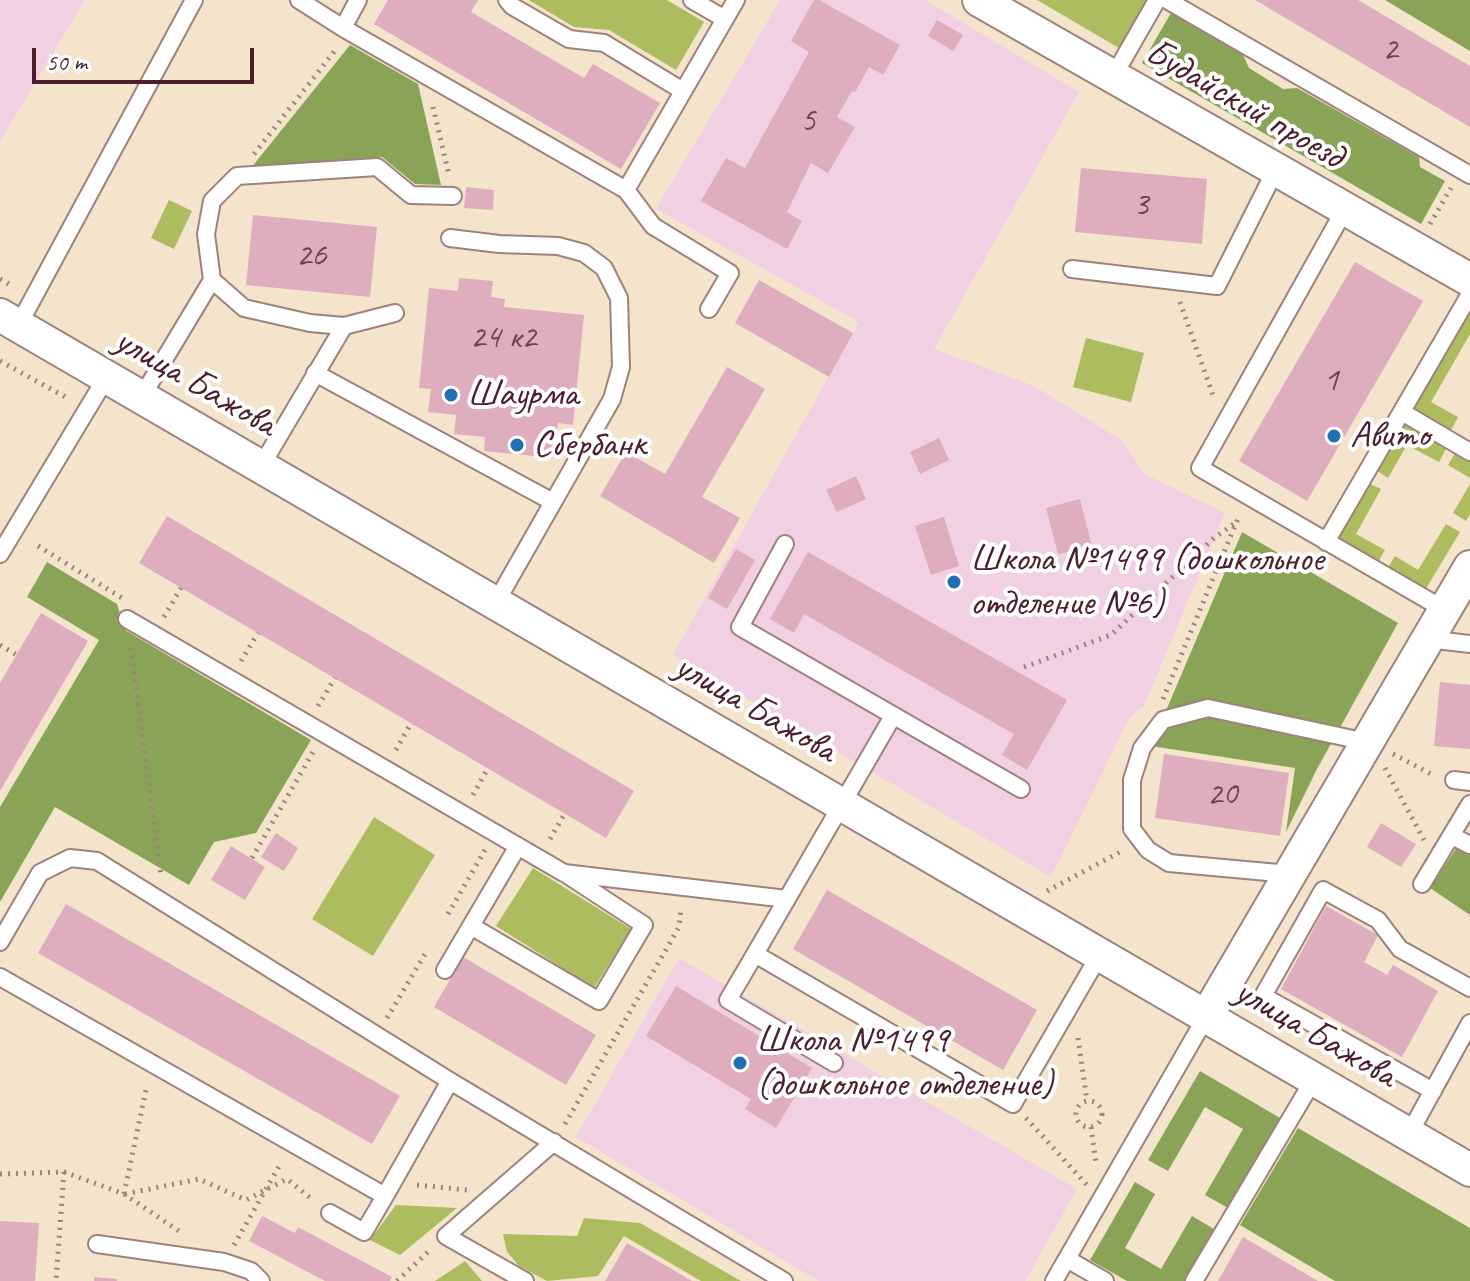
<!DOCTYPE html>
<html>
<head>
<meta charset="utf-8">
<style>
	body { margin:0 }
	#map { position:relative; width:1470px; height:1281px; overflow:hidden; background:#f3e4cb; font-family:Caveat,sans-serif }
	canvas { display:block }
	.scale { position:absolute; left:32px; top:48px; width:222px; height:36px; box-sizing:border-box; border:4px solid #4a1f2b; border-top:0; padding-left:10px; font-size:24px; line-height:28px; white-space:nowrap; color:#4a1f2b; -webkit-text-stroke:6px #fff; paint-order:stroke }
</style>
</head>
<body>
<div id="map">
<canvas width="1470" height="1281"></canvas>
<div class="scale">50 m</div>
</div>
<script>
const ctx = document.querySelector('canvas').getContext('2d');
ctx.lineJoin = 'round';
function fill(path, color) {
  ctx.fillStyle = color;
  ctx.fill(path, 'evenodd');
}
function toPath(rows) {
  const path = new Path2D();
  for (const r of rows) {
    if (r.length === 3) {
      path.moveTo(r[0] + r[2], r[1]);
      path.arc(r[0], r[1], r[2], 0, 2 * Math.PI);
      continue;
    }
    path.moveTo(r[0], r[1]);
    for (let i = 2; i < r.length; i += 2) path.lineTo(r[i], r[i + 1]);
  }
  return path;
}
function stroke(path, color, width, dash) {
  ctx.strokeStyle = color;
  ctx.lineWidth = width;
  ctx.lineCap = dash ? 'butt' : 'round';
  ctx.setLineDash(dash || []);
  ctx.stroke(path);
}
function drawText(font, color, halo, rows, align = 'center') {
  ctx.font = font + ' Caveat,sans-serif';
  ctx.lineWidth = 8;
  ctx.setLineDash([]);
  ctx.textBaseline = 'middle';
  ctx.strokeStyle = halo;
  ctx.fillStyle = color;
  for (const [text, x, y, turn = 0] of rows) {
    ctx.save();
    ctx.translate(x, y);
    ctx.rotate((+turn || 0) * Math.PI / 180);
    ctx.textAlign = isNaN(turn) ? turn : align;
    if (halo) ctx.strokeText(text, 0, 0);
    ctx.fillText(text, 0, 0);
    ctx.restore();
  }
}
fill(toPath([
	[0,0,85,0,0,141],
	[780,0,925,0,1079,92,934,349,1034,386,1121,440,1145,474,1225,513,1144,706,1130,717,1051,877,673,655,859,322,656,209],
	[679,958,1077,1189,1025,1281,819,1281,576,1137]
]), '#f1d0e3');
fill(toPath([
	[529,0,667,0,704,22,676,70,609,30,574,27],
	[1037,0,1146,0,1119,48],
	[169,200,192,211,174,249,151,238],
	[1467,311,1470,313,1470,334,1431,402,1458,417,1450,432,1411,409],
	[1086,338,1144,353,1131,402,1073,387],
	[1403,421,1448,445,1439,462,1407,445,1388,478,1376,470],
	[1457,450,1470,457,1470,478,1448,465],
	[1368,483,1381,489,1356,534,1385,550,1377,564,1335,540],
	[1470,484,1470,514,1466,521,1453,513],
	[1446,524,1460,532,1424,592,1387,569,1395,556,1418,570],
	[374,817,435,855,373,956,312,919],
	[533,868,631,929,594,988,496,926],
	[396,1205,457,1208,400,1255,370,1240],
	[584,1218,640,1223,741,1281,701,1281,624,1236,598,1276,547,1281,519,1266,507,1252,503,1234,577,1236],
	[465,1261,482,1281,435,1281]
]), '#acbc5f');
fill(toPath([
	[1385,0,1470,0,1470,51],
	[1171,13,1243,55,1249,68,1283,89,1297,88,1419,157,1420,167,1445,181,1421,224,1142,63],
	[350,45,418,84,441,185,415,184,382,157,251,168],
	[1242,532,1398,623,1317,769,1286,832,1295,768,1151,746],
	[47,562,117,604,125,630,311,740,256,833,214,842,189,885,55,807,0,902,0,807,99,640,27,597],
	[1457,847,1470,854,1470,915,1430,888],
	[1200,1071,1280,1118,1228,1208,1205,1195,1243,1129,1205,1107,1168,1171,1148,1160],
	[1298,1128,1470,1228,1470,1281,1335,1281,1240,1225],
	[1135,1182,1155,1194,1125,1248,1161,1269,1192,1216,1214,1229,1184,1281,1127,1281,1090,1260]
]), '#89a456');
fill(toPath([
	[388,0,478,0,471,12,584,78,593,64,660,103,621,169,374,24],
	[814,0,819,0,900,45,883,75,869,67,855,92,852,91,837,117,855,127,828,173,811,163,787,212,802,221,787,249,701,201,726,158,745,168,809,52,791,41],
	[1255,0,1358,0,1470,66,1470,127],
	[937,20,963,35,953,51,928,36],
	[1081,168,1207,179,1202,244,1075,232],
	[466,187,494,190,493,210,464,208],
	[253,215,377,227,370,297,246,285],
	[1355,262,1423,301,1307,501,1239,461],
	[459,278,493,281,491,297,505,299,504,307,584,315,573,425,558,423,554,458,484,451,485,437,454,434,456,415,428,412,431,389,419,388,429,288,458,291],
	[759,280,853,333,829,377,735,323],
	[727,367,765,389,702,497,740,518,714,563,600,496,626,452,665,474],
	[939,438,949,460,920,474,910,452],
	[856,476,866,499,837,512,826,490],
	[1080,499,1092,546,1058,554,1046,508],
	[167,516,634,791,606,838,139,563],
	[944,517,959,566,931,575,915,526],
	[736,549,755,560,727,609,708,598],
	[808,552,1067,700,1027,770,1002,755,1014,734,804,614,794,633,770,619],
	[41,613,88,641,0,791,0,683],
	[1440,682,1470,685,1470,749,1434,746],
	[1164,754,1289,773,1280,836,1155,818],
	[1381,823,1416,844,1401,867,1367,847],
	[276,833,298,848,284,871,261,857],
	[231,846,265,867,245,900,211,880],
	[827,890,1037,1010,1003,1070,793,949],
	[66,904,400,1096,372,1144,38,953],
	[1326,906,1378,935,1364,962,1387,975,1393,965,1438,991,1402,1057,1281,989],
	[463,957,596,1035,566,1085,434,1007],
	[676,986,812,1068,776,1128,745,1109,751,1099,646,1036],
	[262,1216,295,1233,298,1227,392,1277,390,1281,325,1281,249,1241],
	[0,1221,39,1223,35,1281,0,1281],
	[1243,1237,1318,1281,1218,1281],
	[627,1243,692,1281,605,1281],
	[94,1277,117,1279,117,1281,94,1281]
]), '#deadbe');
const lane = toPath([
	[299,0,343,28,626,190,653,226,730,273,709,309],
	[507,0,512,6,569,39,604,43,683,91],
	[692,0,725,19],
	[1167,0,1470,175],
	[343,28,358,0],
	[1113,77,1157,0],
	[626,190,736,0],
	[1345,209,1200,468,1445,610],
	[450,238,499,244,558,246,584,253,604,268,619,298,621,367,612,399,495,604],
	[1072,269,1217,286,1276,169],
	[212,280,244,308,310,323,344,326,395,313],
	[18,326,194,0],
	[315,373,553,502],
	[141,398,212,280,206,234,212,201,237,176,377,167,411,195,453,196],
	[1402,412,1470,452],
	[260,468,344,326],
	[1326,542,1470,294],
	[785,544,740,627,1021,789],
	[0,554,106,378],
	[127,619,564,873,787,899],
	[1428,639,1470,644],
	[893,716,755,954,1013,1104,1100,954],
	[1454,780,1470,782],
	[1452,836,1470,845],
	[1289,874,1169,863,1148,850,1132,829,1132,780,1142,748,1163,720,1208,708,1367,742],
	[1422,884,1470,804],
	[471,926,599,1001,644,925,569,876],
	[0,942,40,873,70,858,97,861,450,1081,784,1281],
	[755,954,728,1000,834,1063],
	[445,970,518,846],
	[0,977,385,1196,450,1081],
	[1433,1091,1263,996,1323,890,1378,920,1400,949,1470,988],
	[1409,1134,1470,1023],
	[330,1213,364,1232,385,1196],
	[97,1244,224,1262,251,1271,261,1281],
	[1067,1259,1105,1281],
	[525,1281,446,1236,554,1142],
	[1054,1281,1206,1017],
	[1194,1281,1314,1079]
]);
const street = toPath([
	[979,0,1470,280],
	[0,315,1470,1170],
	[1206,1017,1470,567]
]);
stroke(lane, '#9e827b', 20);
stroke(street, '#9e827b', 36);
stroke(toPath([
	[433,107,449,175],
	[254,154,337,48],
	[1430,224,1451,188],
	[0,279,11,285],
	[1180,302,1214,398],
	[0,361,69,399],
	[38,546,122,598],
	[164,617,181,588],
	[0,645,17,655],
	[131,648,161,876],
	[241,661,258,633],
	[1024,667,1111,635,1214,538,1234,524],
	[1163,699,1239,516],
	[318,706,335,678],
	[396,750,411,723],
	[1393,754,1433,775],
	[1385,768,1424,840],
	[473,795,488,768],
	[550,839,565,813],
	[252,858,313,752],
	[1047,891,1122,851],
	[448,914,485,850],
	[387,1018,425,954],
	[1078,1038,1087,1101],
	[1089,1114,13],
	[1026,1118,1087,1185],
	[565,1124,679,927,681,909],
	[1091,1127,1096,1163],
	[64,1172,124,1194,147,1085],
	[0,1174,64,1172,56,1281],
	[417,1185,467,1190],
	[124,1194,179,1231],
	[125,1194,199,1179,246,1200,287,1179,313,1200],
	[234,1245,281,1163],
	[397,1281,430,1250]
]), '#9e827b', 5, [2, 6]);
stroke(lane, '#fff', 16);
stroke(street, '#fff', 32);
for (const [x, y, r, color] of [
	[451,395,8,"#1f6fb2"],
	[1334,436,8,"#1f6fb2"],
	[517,445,8,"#1f6fb2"],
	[954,582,8,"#1f6fb2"],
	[740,1063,8,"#1f6fb2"]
]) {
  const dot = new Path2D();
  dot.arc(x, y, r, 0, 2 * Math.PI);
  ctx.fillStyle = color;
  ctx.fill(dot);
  stroke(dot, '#fff', 3);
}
drawText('34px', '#6f4250', null, [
	["2",1390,50],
	["5",808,122],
	["3",1141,206],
	["26",311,256],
	["24 к2",503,338],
	["1",1331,381],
	["20",1222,795]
]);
drawText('38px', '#4a1f2b', '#fff', [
	["Будайский проезд",1244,105,30],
	["улица Бажова",195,383,30],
	["улица Бажова",755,709,30],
	["улица Бажова",1315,1034,30]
]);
drawText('38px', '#4a1f2b', '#fff', [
	["Шаурма",467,395],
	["Авито",1350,436],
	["Сбербанк",533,445],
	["Школа №1499 (дошкольное",970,560],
	["отделение №6)",970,604],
	["Школа №1499",756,1041],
	["(дошкольное отделение)",756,1085]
], 'left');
</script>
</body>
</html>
